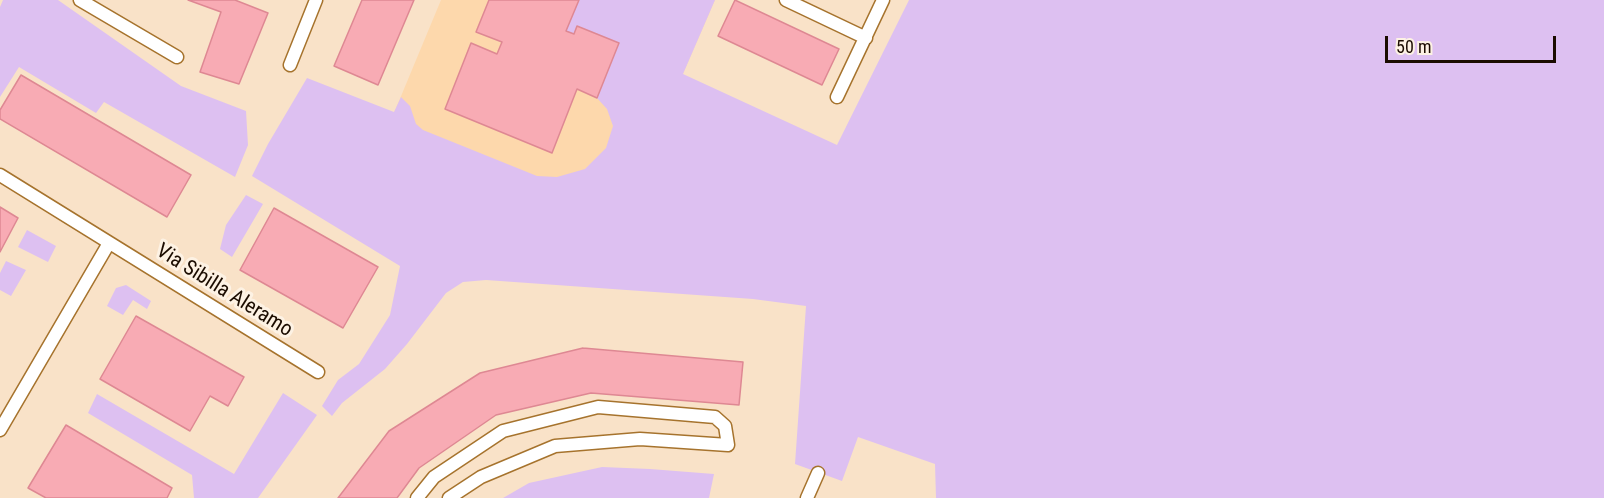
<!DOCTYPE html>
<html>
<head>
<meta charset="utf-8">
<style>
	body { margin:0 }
	#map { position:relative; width:1604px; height:498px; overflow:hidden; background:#f9e2c8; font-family:"Roboto Condensed",sans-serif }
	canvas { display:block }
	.scale { position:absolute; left:1385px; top:36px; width:171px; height:27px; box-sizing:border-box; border:3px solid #1b0c00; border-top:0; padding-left:8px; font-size:18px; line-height:21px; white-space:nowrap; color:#1b0c00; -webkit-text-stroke:4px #fdf2e4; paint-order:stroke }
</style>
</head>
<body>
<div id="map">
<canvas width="1604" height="498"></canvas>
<div class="scale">50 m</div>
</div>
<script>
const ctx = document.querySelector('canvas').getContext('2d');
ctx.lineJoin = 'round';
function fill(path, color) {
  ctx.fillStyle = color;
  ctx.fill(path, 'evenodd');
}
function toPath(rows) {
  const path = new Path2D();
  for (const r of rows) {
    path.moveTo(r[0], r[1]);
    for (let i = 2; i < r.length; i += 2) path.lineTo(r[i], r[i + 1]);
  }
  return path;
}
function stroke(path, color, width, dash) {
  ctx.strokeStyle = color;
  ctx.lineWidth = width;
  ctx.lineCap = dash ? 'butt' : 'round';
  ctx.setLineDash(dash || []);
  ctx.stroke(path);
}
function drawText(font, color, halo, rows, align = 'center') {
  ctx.font = font + ' "Roboto Condensed",sans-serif';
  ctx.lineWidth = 6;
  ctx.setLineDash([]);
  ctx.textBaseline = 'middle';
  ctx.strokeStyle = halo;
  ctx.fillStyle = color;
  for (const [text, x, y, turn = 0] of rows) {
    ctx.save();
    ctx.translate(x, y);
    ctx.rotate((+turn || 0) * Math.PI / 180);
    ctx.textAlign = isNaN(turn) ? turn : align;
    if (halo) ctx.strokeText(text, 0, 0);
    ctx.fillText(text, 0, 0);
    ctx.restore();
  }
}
fill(toPath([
	[441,0,715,0,598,269,394,113]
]), '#fdd8ac');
fill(toPath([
	[3,0,58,0,181,86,246,111,248,145,235,177,104,102,96,113,19,67,0,97,0,7],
	[579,0,715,0,683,74,837,145,909,0,1604,0,1604,498,936,498,935,464,858,437,842,481,795,464,806,306,753,299,486,280,463,282,446,293,407,344,385,369,342,403,332,416,322,406,338,380,359,364,390,315,400,266,252,176,268,144,307,78,394,112,401,97,410,106,416,124,423,130,537,176,557,177,585,169,606,148,613,126,607,109,597,98,619,43,577,26,574,34,566,31],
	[246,195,263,204,232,257,220,249,226,225],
	[27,230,56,246,48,262,18,247],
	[6,261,26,270,11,296,0,290,0,273],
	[126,285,151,301,147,309,133,300,123,315,107,306,116,288],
	[283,393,317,415,258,498,194,498,192,475,88,413,97,394,234,474],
	[602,467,650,469,714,474,709,498,503,498,529,483]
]), '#ddc0f1');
const building = toPath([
	[188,0,235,0,268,13,239,84,200,72,221,12,188,0],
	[362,0,414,0,378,85,334,66,362,0],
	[489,0,579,0,566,31,574,34,577,26,619,43,597,98,577,89,552,153,445,109,471,43,497,54,502,42,476,32,489,0],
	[735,0,839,49,822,85,718,36,735,0],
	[21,75,191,175,167,217,0,119,0,110,21,75],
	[0,207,18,218,0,252,0,207],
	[274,208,378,267,343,328,240,270,274,208],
	[136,316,244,377,228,406,210,396,190,431,100,379,136,316],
	[583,348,743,362,739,405,591,393,496,415,419,468,397,498,338,498,389,431,480,373,583,348],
	[66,425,172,488,167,498,46,498,28,488,66,425]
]);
fill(building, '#f8abb4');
stroke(building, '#de8893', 1.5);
const lane = toPath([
	[80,0,177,57],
	[786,0,866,38],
	[290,65,316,0],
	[837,97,883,0],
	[0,175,318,372],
	[0,430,109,243],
	[417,498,434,477,503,431,598,407,715,417,725,426,728,445,640,439,555,446,481,477,449,498],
	[807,498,818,473]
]);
stroke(lane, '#a6732d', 15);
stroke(lane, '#fff', 12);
drawText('21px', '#1b0c00', '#fdf2e4', [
	["Via Sibilla Aleramo",224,291,32]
]);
</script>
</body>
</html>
